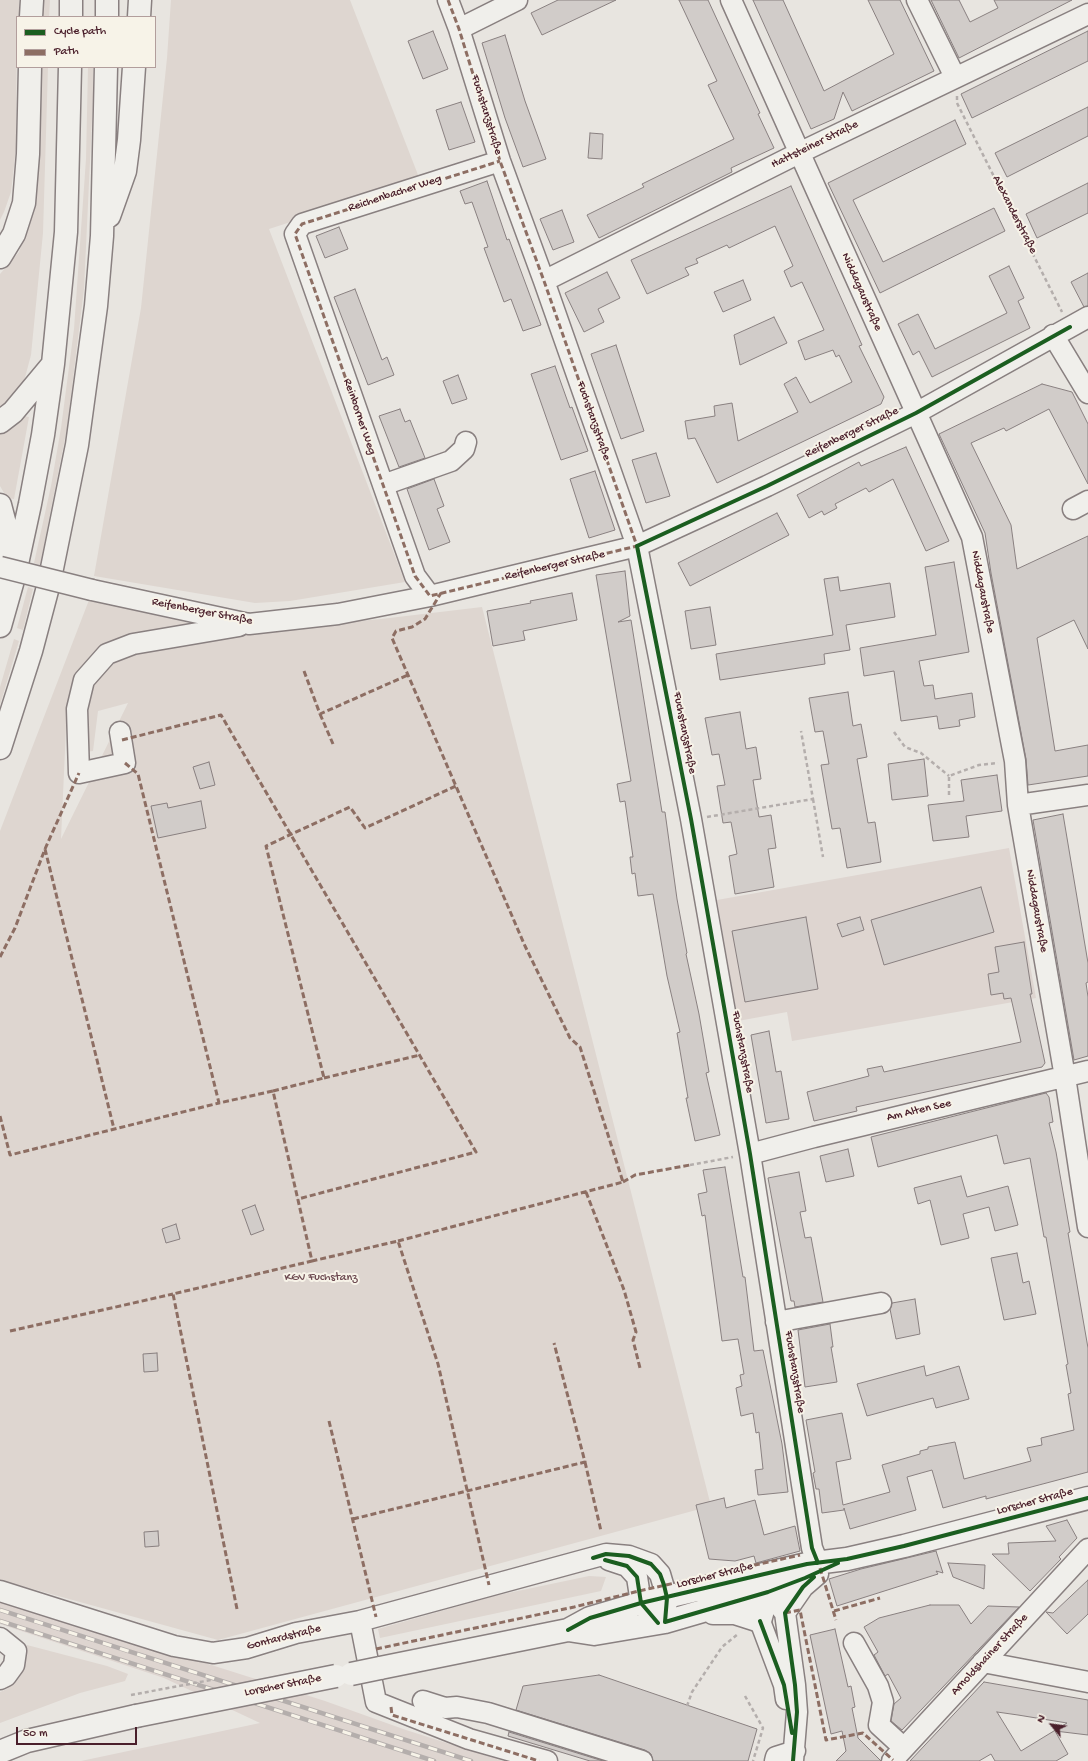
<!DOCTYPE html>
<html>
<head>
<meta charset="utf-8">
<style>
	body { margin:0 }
	#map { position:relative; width:1088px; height:1761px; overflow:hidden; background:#e8e5e0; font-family:"Gochi Hand",sans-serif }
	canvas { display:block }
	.legend { position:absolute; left:16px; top:16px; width:140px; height:52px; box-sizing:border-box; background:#f7f3e8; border:1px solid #b29e9c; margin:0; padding:5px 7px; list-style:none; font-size:12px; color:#4a1f2b }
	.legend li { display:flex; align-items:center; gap:8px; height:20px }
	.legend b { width:20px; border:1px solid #b29e9c }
	.north { position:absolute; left:1032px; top:1705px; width:40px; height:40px; -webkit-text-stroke:3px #f7f3e8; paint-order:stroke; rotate:299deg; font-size:11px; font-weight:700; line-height:16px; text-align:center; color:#4a1f2b }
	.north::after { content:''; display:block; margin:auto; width:14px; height:18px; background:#4a1f2b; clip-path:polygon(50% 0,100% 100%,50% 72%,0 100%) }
	.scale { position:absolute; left:16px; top:1727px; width:121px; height:18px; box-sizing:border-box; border:2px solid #4a1f2b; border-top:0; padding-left:5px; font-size:12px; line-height:14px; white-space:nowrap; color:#4a1f2b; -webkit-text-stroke:3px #f7f3e8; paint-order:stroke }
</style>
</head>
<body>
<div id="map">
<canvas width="1088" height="1761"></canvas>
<ul class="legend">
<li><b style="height:5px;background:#1b5e20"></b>Cycle path</li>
<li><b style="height:5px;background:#8d6e63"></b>Path</li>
</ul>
<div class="north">N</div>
<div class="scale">50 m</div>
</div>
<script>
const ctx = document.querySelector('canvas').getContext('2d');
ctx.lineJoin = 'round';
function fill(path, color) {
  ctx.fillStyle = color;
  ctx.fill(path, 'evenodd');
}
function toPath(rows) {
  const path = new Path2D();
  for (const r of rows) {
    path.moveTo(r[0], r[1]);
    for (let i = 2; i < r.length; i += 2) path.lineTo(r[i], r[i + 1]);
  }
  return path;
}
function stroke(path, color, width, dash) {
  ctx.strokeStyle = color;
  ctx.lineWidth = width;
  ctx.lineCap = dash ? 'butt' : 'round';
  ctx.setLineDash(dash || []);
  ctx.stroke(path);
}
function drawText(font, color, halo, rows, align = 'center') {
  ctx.font = font + ' "Gochi Hand",sans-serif';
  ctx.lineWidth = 4;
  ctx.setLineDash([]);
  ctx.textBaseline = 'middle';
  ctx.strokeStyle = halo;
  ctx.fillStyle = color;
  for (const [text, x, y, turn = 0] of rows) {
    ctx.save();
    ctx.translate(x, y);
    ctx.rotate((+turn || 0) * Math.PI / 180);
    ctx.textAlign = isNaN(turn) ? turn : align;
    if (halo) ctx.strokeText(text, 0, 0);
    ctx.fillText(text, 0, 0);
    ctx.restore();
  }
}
fill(toPath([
	[1009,848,1036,998,792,1041,787,1012,738,1021,717,900],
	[0,1598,325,1701,406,1730,503,1761,81,1761,260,1723,164,1678,0,1624]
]), '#ded5d0');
fill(toPath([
	[0,0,19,0,19,17,17,17,16,148,11,192,4,212,0,220],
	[41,0,50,0,49,17,41,17],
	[171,0,350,0,420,180,269,229,405,582,290,601,255,603,94,576,141,308,167,58],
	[40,67,48,67,43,233,31,355,23,385,0,412,0,274,19,252,26,231],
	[88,67,93,67,93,98,84,289,67,428,40,565,34,563,51,486,61,428,74,329,86,159],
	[23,416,29,417,14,499,7,498,0,486,0,434,6,432],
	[28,587,33,589,23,630,17,628],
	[89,600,202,626,166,628,106,644,81,674,67,706,61,839,128,703,98,711,93,751,85,752,84,722,91,688,109,666,135,650,252,630,381,619,482,607,711,1506,218,1640,0,1580,0,831],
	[14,639,19,641,0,705,0,687],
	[589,1576,606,1577,601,1591,380,1638,378,1629,494,1596],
	[27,1645,107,1666,128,1674,125,1681,80,1693,0,1723,0,1692,7,1689,14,1678,23,1660]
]), '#ded6d0');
const building = toPath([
	[558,0,616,0,542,35,531,13,558,0],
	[679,0,708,0,760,113,758,114,774,148,731,168,732,172,599,238,587,215,644,187,642,184,734,139,708,85,717,81,679,0],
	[753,0,783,0,824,91,894,54,868,0,900,0,934,71,852,111,843,92,834,119,811,129,753,0],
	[931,0,959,0,970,22,998,8,994,0,1072,0,959,58,931,0],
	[433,31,448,69,423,79,408,41,433,31],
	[1088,31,1088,61,972,118,961,94,1088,31],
	[505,35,525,101,546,159,523,167,505,118,482,43,505,35],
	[461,102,475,142,449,150,436,110,461,102],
	[1088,107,1088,136,1007,177,995,153,1088,107],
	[955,120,966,144,853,200,883,262,994,208,1005,231,880,293,828,183,955,120],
	[590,133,603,134,602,159,588,158,590,133],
	[487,181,507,240,509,239,541,325,523,331,511,299,504,302,484,248,488,247,472,202,465,204,460,191,487,181],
	[1088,183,1088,213,1037,238,1026,214,1088,183],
	[791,186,862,345,859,346,884,397,881,404,717,483,695,438,688,439,685,421,715,416,714,406,732,403,738,441,798,412,784,384,796,377,810,403,852,382,839,355,836,357,833,350,805,360,798,341,824,330,802,282,791,287,784,271,793,266,775,226,729,248,727,245,696,259,698,263,685,268,689,275,647,294,631,260,791,186],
	[562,210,574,242,553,250,540,219,562,210],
	[339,227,348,249,325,258,316,236,339,227],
	[1009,266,1024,298,1018,301,1030,328,932,377,919,351,913,355,898,324,918,314,935,349,1007,313,989,276,1009,266],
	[607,272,620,298,598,309,604,322,584,332,565,293,607,272],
	[1088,273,1088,306,1084,307,1071,282,1088,273],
	[743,280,751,300,723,312,714,292,743,280],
	[355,289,382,360,387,357,394,375,368,385,334,297,355,289],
	[774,317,787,343,740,365,734,335,774,317],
	[616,345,644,431,621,439,591,354,616,345],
	[555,366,570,408,572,407,588,451,561,460,531,374,555,366],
	[458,375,467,399,452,404,443,381,458,375],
	[1042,384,1072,392,1088,424,1088,484,1049,409,1006,431,1004,428,971,443,1011,525,1017,569,1088,536,1088,649,1074,620,1037,638,1055,751,1088,745,1088,776,1028,785,1026,759,991,573,985,533,939,434,1042,384],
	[400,409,405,422,410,420,425,458,399,467,379,416,400,409],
	[906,447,949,541,926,551,893,479,869,492,866,488,835,504,837,508,824,515,822,511,809,518,797,495,859,462,861,466,906,447],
	[656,453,670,496,646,503,632,460,656,453],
	[595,471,615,530,589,538,570,479,595,471],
	[434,479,444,506,437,509,450,542,429,550,407,489,434,479],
	[777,513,789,535,690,586,678,563,777,513],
	[954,562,969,652,919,661,924,686,933,685,935,699,972,693,975,717,959,720,960,726,939,729,937,716,901,721,894,671,864,676,860,648,936,635,925,567,954,562],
	[625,571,630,616,618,622,631,620,662,812,665,812,677,899,687,953,686,954,699,1014,709,1072,706,1073,720,1135,695,1141,686,1098,688,1098,677,1033,680,1032,667,976,653,894,638,896,635,873,632,874,630,857,633,857,625,801,620,802,617,784,631,781,596,575,625,571],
	[838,577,840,591,890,583,895,617,846,625,850,650,824,654,825,664,720,680,716,654,833,635,824,579,838,577],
	[572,593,577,620,523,631,525,640,493,646,487,611,531,603,530,601,572,593],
	[710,607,716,645,691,649,685,611,710,607],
	[848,692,853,726,861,724,867,757,857,759,868,823,875,822,881,862,847,868,840,828,832,829,821,765,829,764,823,731,815,732,809,698,848,692],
	[740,712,746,749,756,747,761,779,753,780,759,817,771,815,776,848,768,849,774,887,735,894,729,856,737,854,731,822,723,823,717,786,725,785,719,754,712,755,705,718,740,712],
	[924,759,928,796,892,800,888,764,924,759],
	[209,762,215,785,200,789,193,767,209,762],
	[997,775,1002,811,966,816,969,837,933,841,928,805,964,801,961,780,997,775],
	[201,801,206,828,158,838,151,806,167,803,168,808,201,801],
	[1063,814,1088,963,1088,982,1086,983,1088,997,1088,1056,1074,1060,1033,820,1063,814],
	[981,887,994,932,884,965,871,920,981,887],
	[806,917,818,989,745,1002,732,931,806,917],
	[860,917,864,930,842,937,837,924,860,917],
	[1024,942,1032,994,1030,994,1045,1063,1042,1067,856,1107,857,1111,814,1121,807,1092,869,1076,867,1069,882,1066,884,1072,1021,1042,1011,998,1004,999,1003,993,991,995,988,974,999,972,995,947,1024,942],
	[769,1031,776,1072,781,1071,789,1119,766,1123,751,1035,769,1031],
	[1046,1093,1049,1097,1053,1122,1049,1123,1056,1152,1070,1232,1068,1233,1088,1348,1088,1472,986,1499,986,1496,943,1508,932,1470,907,1477,916,1510,850,1529,844,1508,844,1510,822,1513,819,1489,816,1489,813,1473,815,1472,806,1420,842,1413,851,1459,836,1462,843,1505,890,1492,882,1465,920,1454,920,1451,928,1449,928,1447,955,1442,964,1479,1031,1461,1027,1448,1042,1445,1041,1438,1074,1430,1068,1394,1071,1393,1066,1365,1068,1364,1046,1237,1044,1237,1030,1158,1004,1164,997,1135,878,1167,871,1137,1046,1093],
	[848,1149,854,1176,826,1182,820,1156,848,1149],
	[725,1167,743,1277,745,1277,754,1351,763,1350,782,1444,788,1492,758,1495,755,1470,763,1469,759,1432,756,1433,753,1413,741,1416,736,1388,742,1386,740,1375,744,1374,738,1339,722,1341,705,1215,702,1216,698,1194,707,1192,703,1170,725,1167],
	[799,1172,806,1211,800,1212,805,1238,811,1237,823,1302,795,1307,794,1301,791,1301,768,1178,799,1172],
	[961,1176,967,1197,1008,1186,1018,1225,995,1231,989,1207,963,1214,969,1238,941,1245,930,1200,918,1204,914,1188,961,1176],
	[255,1205,264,1230,251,1235,242,1210,255,1205],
	[176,1224,180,1239,166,1243,162,1229,176,1224],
	[1017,1253,1023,1283,1029,1281,1036,1314,1004,1320,991,1258,1017,1253],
	[915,1299,920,1334,896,1339,890,1309,892,1303,915,1299],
	[830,1324,833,1347,831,1347,837,1382,805,1387,798,1330,830,1324],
	[157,1353,158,1371,144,1372,143,1354,157,1353],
	[924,1366,926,1376,959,1366,969,1399,936,1408,933,1398,867,1416,857,1384,924,1366],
	[724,1498,726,1508,755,1500,764,1535,795,1526,800,1551,756,1563,754,1556,735,1561,709,1559,696,1505,724,1498],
	[1067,1520,1077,1538,1059,1557,1061,1559,1030,1591,992,1554,1009,1554,1008,1543,1056,1541,1046,1526,1067,1520],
	[158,1531,159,1546,145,1547,144,1532,158,1531],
	[936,1551,943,1573,936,1571,938,1574,837,1606,829,1579,861,1569,936,1551],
	[948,1563,985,1565,984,1589,953,1577,948,1563],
	[1088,1580,1088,1614,1067,1634,1046,1612,1053,1613,1088,1580],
	[930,1605,959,1605,971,1624,988,1606,1019,1607,902,1730,891,1721,894,1704,901,1698,888,1674,885,1676,874,1655,878,1652,864,1627,879,1618,930,1605],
	[835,1629,848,1687,851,1686,855,1707,852,1708,858,1738,881,1761,836,1761,846,1751,842,1731,831,1734,810,1635,835,1629],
	[599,1675,757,1729,748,1761,653,1761,651,1754,645,1750,516,1710,523,1686,599,1675],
	[984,1682,1088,1700,1088,1735,1055,1731,1068,1754,1056,1761,995,1761,991,1754,979,1761,910,1761,984,1682],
	[997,1712,1018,1715,1067,1723,1021,1751,997,1712],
	[509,1732,603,1761,590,1761,508,1736,509,1732]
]);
fill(building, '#d1ccc9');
stroke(building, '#898080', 1);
const minor = toPath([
	[448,0,459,29,500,161,544,281,637,546,691,819,750,1154,812,1548,818,1563],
	[731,0,972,537,1015,761,1018,805,1065,1077,1088,1227],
	[917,0,955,77],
	[459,29,517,0],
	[544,281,799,153,1088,14],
	[1053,335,1088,393],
	[383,485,451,461,464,449,466,442],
	[1073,509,1088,501],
	[92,590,249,624,338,614,430,596,637,546,767,486,916,413,1088,317],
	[430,596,415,576,295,234,302,224,500,161],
	[120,732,125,763,79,773,77,709,84,680,107,654,133,644,239,626],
	[1018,805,1088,795],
	[750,1154,814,1137,1088,1071],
	[776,1322,881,1303],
	[609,1560,627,1566,637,1577,641,1603,651,1615],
	[756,1584,768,1592,785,1613,795,1685,797,1712,793,1761],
	[0,1591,174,1646,213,1653,247,1648,296,1633,360,1621,606,1554,629,1556,651,1564,660,1574,667,1598,665,1622],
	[785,1613,803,1587,818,1574],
	[360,1621,376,1702,469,1739,547,1761],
	[760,1621,784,1685,786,1699],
	[0,1638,16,1651,14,1665,6,1676,0,1679],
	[854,1643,878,1686,883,1702,879,1725,904,1748],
	[983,1662,1088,1682],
	[423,1701,445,1708,457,1707,488,1713,642,1761],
	[775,1761,776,1757,795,1751],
	[892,1761,1088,1549]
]);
const major = toPath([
	[713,1613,735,1613,760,1621,768,1592,775,1583],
	[568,1630,594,1634,665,1622,768,1592,816,1574],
	[380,1668,568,1630,590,1618,641,1603,807,1564,847,1559,904,1546,1088,1498],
	[0,1752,27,1741,136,1716]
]);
const highway = toPath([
	[31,17,32,0],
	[71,17,71,0],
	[107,17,107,0],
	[139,17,140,0],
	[109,216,125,171,129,140,134,67],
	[0,257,14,234,24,203,28,154,30,67],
	[0,422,13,412,53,364],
	[0,505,5,524,5,539,2,577],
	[0,626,15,573,30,504,43,435,53,364,66,232,70,67],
	[0,748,31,651,49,583,77,445,96,306,102,236,106,67]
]);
stroke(minor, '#898080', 23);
stroke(major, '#898080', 25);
stroke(highway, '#898080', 25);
stroke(toPath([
	[957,96,957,103,1062,312],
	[894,732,905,747,921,753,949,776],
	[949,795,949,776,979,765,998,763],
	[813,799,823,857],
	[707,817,813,799,801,731],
	[690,1165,733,1157],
	[745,1696,763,1728,753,1761],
	[687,1706,692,1692,722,1647,738,1634]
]), '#b4aeac', 2.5, [4, 3]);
stroke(minor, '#f0efeb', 20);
stroke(major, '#f0efeb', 22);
stroke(highway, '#f0efeb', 22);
const rail = toPath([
	[0,1610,471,1761],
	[0,1621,434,1761]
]);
stroke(rail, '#b4aeac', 4.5);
stroke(rail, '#f7f3e8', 3, [9]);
const minorBridge = toPath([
	[0,567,92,590]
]);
const majorBridge = toPath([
	[351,1674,380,1668],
	[136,1716,336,1676]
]);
stroke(minorBridge, '#898080', 23, []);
stroke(majorBridge, '#898080', 25, []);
stroke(toPath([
	[131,1695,211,1680]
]), '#b4aeac', 2.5, [4, 3]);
stroke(minorBridge, '#f0efeb', 20);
stroke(majorBridge, '#f0efeb', 22);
stroke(toPath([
	[448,0,459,29,500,161,544,281,637,546,430,596,415,576,295,234,302,224,500,161],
	[304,671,320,714,408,675],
	[320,714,333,744],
	[122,740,221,715,476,1152,298,1199],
	[125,763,138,774,219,1103,273,1091,312,1261,398,1241,438,1364,489,1585],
	[45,849,114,1129],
	[0,957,15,928,45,849,79,773],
	[324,1078,420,1055],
	[273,1091,324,1078,266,846,350,807,365,828,456,786],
	[0,1116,10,1155,219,1103],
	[623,1182,635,1175,690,1165],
	[586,1192,624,1290,636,1332,633,1340,640,1368],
	[398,1241,623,1182,580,1047,570,1038,525,946,392,638,396,631,412,627,425,619,441,593],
	[10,1331,173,1294],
	[329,1421,376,1617],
	[585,1462,601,1531],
	[353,1519,585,1462,554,1343],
	[820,1568,836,1620],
	[237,1609,173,1294,312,1261],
	[834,1611,880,1598],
	[785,1613,800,1610,826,1740,863,1733,893,1760],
	[376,1649,574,1607,639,1591,800,1555],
	[391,1707,392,1715,539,1761]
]), '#8d6e63', 3, [6, 3]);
stroke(toPath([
	[593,1558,606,1554,629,1556,651,1564,660,1574,664,1585,667,1598,665,1622,768,1592,805,1578,838,1563],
	[605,1560,627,1566,637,1577,641,1603,658,1623],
	[818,1563,812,1548,750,1154,691,819,637,546,767,486,916,413,1070,327],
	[760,1621,784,1685,792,1733],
	[568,1630,590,1618,641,1603,807,1564,847,1559,904,1546,1088,1498],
	[793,1761,797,1712,795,1685,785,1613,803,1587,814,1577]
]), '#1b5e20', 4);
drawText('12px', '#4a1f2b', '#f7f3e8', [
	["Fuchstanzstraße",486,115,73],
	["Hattsteiner Straße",815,145,-26],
	["Reichenbacher Weg",395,194,-18],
	["Alexanderstraße",1014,215,63],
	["Niddagaustraße",861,292,66],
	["Reinborner Weg",359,417,71],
	["Fuchstanzstraße",593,421,71],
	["Reifenberger Straße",852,433,-26],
	["Reifenberger Straße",555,566,-13],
	["Niddagaustraße",982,592,79],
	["Reifenberger Straße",202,612,11],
	["Fuchstanzstraße",684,733,79],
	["Niddagaustraße",1036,911,80],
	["Fuchstanzstraße",742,1052,80],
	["Am Alten See",919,1111,-13],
	["Fuchstanzstraße",794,1372,81],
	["Lorscher Straße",1035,1502,-15],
	["Lorscher Straße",715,1576,-14],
	["Gontardstraße",284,1638,-14],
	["Arnoldshainer Straße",990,1655,-47],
	["Lorscher Straße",283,1686,-11]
]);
drawText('12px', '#6d4a51', '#f7f3e8', [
	["KGV Fuchstanz",321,1278]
]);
</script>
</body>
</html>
